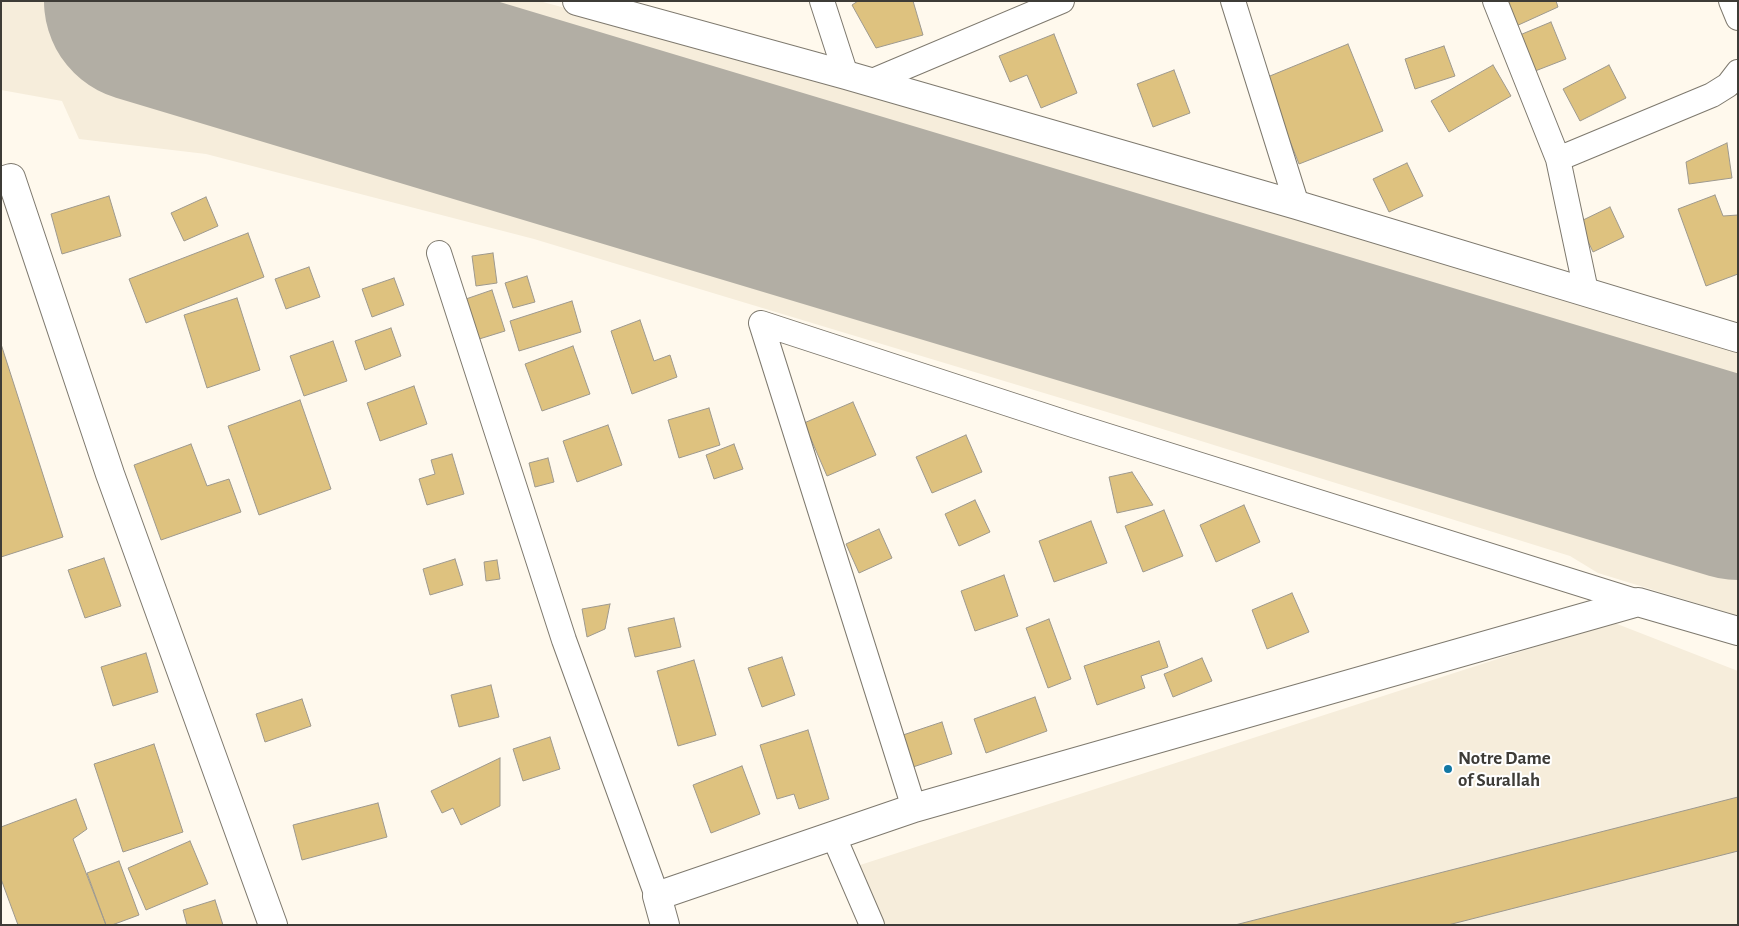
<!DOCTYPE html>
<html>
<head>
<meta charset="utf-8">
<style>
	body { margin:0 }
	#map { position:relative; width:1739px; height:926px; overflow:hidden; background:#fff9ed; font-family:"Alegreya Sans",sans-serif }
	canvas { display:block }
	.frame { position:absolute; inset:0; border:2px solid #3e3c37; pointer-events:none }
</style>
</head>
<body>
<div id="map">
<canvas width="1739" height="926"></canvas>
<div class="frame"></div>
</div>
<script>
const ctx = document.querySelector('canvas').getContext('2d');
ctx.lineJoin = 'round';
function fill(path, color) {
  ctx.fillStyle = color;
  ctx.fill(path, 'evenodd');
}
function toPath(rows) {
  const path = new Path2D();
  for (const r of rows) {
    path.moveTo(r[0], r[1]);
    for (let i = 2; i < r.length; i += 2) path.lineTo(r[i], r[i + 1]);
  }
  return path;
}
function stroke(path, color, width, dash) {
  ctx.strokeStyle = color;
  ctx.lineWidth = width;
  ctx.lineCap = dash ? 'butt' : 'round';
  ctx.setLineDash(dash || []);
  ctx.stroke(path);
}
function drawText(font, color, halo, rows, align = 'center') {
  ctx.font = font + ' "Alegreya Sans",sans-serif';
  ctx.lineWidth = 4;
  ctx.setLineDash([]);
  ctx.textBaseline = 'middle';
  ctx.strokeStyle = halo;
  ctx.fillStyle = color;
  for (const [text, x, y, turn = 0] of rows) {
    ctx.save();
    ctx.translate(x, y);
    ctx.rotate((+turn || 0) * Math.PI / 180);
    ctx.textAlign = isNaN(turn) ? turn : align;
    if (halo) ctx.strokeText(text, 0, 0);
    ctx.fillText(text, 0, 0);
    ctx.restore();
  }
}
fill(toPath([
	[1,1,539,1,815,74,1738,351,1738,616,1598,573,1570,556,1140,422,534,239,206,154,79,139,62,101,1,90],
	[1612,622,1738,671,1738,925,883,925,857,866]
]), '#f6eddb');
stroke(toPath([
	[145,1,1738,479]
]), '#b2aea4', 202);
const building = toPath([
	[858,1,913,1,923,35,876,48,852,5,858,1],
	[1503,1,1556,1,1558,7,1514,27,1503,1],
	[1551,22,1566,59,1530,73,1515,37,1551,22],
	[1054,34,1077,93,1041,108,1027,75,1010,82,999,56,1054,34],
	[1348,44,1383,131,1299,164,1265,78,1348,44],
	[1444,46,1455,76,1415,89,1405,59,1444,46],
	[1493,65,1511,96,1449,132,1431,101,1493,65],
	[1609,65,1626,98,1580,121,1563,89,1609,65],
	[1174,70,1190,113,1153,127,1137,84,1174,70],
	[1727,143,1732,178,1689,184,1686,162,1727,143],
	[1407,163,1423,196,1389,212,1373,179,1407,163],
	[1715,195,1723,216,1738,215,1738,274,1706,286,1678,209,1715,195],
	[109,196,121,236,62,254,51,214,109,196],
	[206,197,218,226,184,241,171,213,206,197],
	[1610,207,1624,237,1593,252,1579,222,1610,207],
	[248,233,264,277,146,323,129,279,248,233],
	[493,253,497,283,476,286,472,256,493,253],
	[309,267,320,297,286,309,275,279,309,267],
	[527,276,535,302,513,308,505,283,527,276],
	[394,278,404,305,372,317,362,289,394,278],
	[492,290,505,331,476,340,463,300,492,290],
	[237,298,260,370,207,388,184,315,237,298],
	[572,301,581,332,519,351,510,321,572,301],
	[640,320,654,361,670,355,677,377,632,394,611,331,640,320],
	[391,328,401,356,365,370,355,341,391,328],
	[333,341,347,381,304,396,290,356,333,341],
	[1,344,63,537,1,557,1,344],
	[573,346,590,394,542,411,525,364,573,346],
	[414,386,427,424,380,441,367,403,414,386],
	[300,400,331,489,259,515,228,426,300,400],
	[853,402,876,455,827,476,804,423,853,402],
	[709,408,720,445,679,458,668,420,709,408],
	[608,425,622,465,577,482,563,441,608,425],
	[966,435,982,472,932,493,916,457,966,435],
	[191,444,207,486,229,479,241,512,161,540,134,465,191,444],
	[734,444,743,469,714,479,706,455,734,444],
	[452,454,464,494,427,505,419,479,435,474,431,460,452,454],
	[548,458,554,482,535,487,529,463,548,458],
	[1132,472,1153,505,1117,513,1109,477,1132,472],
	[975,500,990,532,959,546,945,514,975,500],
	[1244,505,1260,542,1216,562,1200,525,1244,505],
	[1164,510,1183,556,1143,572,1125,526,1164,510],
	[1091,521,1107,563,1054,582,1039,541,1091,521],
	[879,529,892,558,859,573,846,544,879,529],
	[104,558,121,606,85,618,68,570,104,558],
	[455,559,463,585,430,595,423,569,455,559],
	[497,560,500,579,486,581,484,562,497,560],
	[1004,575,1018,616,975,631,961,591,1004,575],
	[1292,593,1309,632,1267,649,1252,610,1292,593],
	[610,604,605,629,587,637,582,609,610,604],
	[674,618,681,647,635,657,628,628,674,618],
	[1049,619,1071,679,1048,688,1026,628,1049,619],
	[1159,641,1168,667,1141,676,1145,688,1097,705,1084,666,1159,641],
	[146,653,158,692,113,706,101,667,146,653],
	[782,657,795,695,762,707,748,668,782,657],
	[1202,658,1212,681,1173,697,1164,674,1202,658],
	[694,660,716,735,678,746,657,671,694,660],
	[491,685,499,717,459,727,451,695,491,685],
	[1035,697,1047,731,986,753,974,719,1035,697],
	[302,699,311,726,265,742,256,714,302,699],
	[942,722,952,754,907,769,903,735,942,722],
	[808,730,829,799,799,809,794,794,777,799,760,745,808,730],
	[550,737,560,769,523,781,513,749,550,737],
	[154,744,183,832,123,852,94,764,154,744],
	[500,758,500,806,461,825,453,808,442,813,431,791,500,758],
	[742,766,760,814,711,833,693,785,742,766],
	[1738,797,1738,851,1448,925,1235,925,1738,797],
	[76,799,87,829,73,839,106,925,18,925,1,879,1,827,76,799],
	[378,803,387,837,302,860,293,825,378,803],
	[190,841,208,884,146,910,128,868,190,841],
	[119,861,139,915,112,925,106,925,87,873,119,861],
	[215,900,223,925,187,925,183,910,215,900]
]);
fill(building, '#dec27f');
stroke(building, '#9e998e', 1);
const minor = toPath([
	[822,1,846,75],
	[1233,1,1297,205],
	[1495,1,1558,159,1586,291],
	[1731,1,1738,18],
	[870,82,1062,1],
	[1558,159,1712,95,1728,85,1738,72],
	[439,253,564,640,657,896],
	[761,323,1076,426,1638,602],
	[761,323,914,808],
	[834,837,872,925]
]);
const tertiary = toPath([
	[577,1,846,75,1297,205,1738,338],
	[1,181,11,178,110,474,273,925],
	[665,925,657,896,914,808,1638,602,1738,631]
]);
stroke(minor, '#7e796e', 26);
stroke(tertiary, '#7e796e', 30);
stroke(minor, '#fff', 24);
stroke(tertiary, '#fff', 28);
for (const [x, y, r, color] of [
	[1448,769,5,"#1278a4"]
]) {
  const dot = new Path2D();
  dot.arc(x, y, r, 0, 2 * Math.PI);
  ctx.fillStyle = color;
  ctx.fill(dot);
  stroke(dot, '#fff', 2);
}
drawText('bold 19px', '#3e3c37', '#fff', [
	["Notre Dame",1458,758],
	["of Surallah",1458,780]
], 'left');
</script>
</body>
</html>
